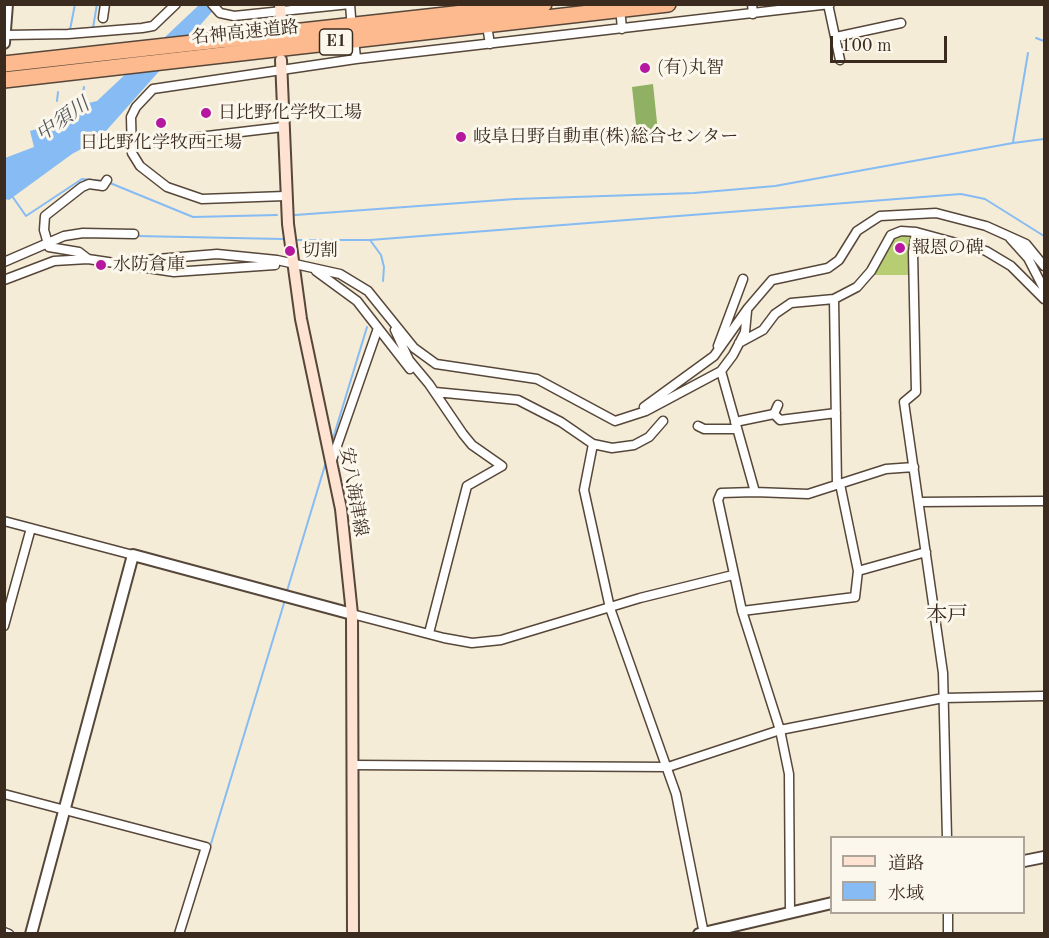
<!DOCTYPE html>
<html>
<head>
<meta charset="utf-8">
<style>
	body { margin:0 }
	#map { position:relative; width:1049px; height:938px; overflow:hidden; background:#f4ecd6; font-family:"Old Standard TT","Noto Serif JP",serif }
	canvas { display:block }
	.frame { position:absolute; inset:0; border:6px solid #3b2a1e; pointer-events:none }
	.legend { position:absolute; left:830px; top:836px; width:195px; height:78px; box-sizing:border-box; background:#fbf7ec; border:2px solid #aea59a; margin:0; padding:8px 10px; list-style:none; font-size:18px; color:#3b2a1e }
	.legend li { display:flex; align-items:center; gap:12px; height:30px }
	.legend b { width:30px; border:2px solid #aea59a }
	.scale { position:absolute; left:830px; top:36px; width:117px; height:27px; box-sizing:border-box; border:3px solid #3b2a1e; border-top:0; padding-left:8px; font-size:18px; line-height:21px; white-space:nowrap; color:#3b2a1e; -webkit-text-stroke:4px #fbf7ec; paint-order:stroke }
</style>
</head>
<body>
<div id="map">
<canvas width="1049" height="938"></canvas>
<div class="frame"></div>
<ul class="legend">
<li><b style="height:8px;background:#fee3d2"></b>道路</li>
<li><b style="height:16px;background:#86bbf4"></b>水域</li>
</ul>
<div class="scale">100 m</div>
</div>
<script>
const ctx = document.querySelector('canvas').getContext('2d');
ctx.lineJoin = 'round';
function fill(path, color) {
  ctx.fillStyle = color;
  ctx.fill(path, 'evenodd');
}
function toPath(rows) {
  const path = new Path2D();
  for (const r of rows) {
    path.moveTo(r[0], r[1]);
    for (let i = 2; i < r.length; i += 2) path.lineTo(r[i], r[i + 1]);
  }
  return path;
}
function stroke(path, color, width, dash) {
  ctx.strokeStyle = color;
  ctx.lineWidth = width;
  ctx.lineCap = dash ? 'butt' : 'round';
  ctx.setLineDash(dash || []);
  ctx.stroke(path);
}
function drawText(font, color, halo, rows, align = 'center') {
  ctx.font = font + ' "Old Standard TT","Noto Serif JP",serif';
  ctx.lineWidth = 6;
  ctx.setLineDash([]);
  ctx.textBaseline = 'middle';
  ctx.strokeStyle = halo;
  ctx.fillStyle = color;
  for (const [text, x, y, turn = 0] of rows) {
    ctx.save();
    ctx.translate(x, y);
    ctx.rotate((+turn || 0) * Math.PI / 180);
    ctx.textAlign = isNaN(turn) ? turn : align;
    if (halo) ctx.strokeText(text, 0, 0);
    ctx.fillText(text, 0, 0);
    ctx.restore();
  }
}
fill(toPath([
	[900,235,909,237,910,275,875,275,880,255,892,237]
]), '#b6cd72');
fill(toPath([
	[653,84,658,132,637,134,632,87]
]), '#90b064');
fill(toPath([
	[199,5,218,5,98,140,72,154,9,200,5,199,5,158,34,147,30,131,68,120,80,105,97,101]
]), '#86bbf4');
stroke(toPath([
	[93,28,97,4],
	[70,30,75,4],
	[1036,38,1044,41],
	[83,93,84,87],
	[57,101,58,92],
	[1013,142,1028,53],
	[110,183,193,217,277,215],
	[12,196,26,216,82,179,104,181],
	[295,215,515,199,694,193,775,186,1013,143,1044,139],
	[136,236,283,239],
	[295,240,370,240,961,194,985,199,1044,236],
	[370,240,381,255,384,267,383,281],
	[331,445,367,327],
	[287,591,326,462],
	[210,847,285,600]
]), '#86bbf4', 2);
const minor = toPath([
	[212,4,220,13,234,16,350,4],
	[350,4,351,17],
	[752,4,753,14],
	[828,4,840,60],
	[103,18,105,4],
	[621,18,622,29],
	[488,32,490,44],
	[6,35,68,34,142,28,153,26,176,4],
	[836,37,901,23],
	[355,48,356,59],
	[131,145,283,127],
	[285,196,202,199,167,187,140,166,132,153,131,117,136,107,153,89,356,59,830,4],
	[916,232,913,252,916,392,904,402,943,673,947,838],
	[1010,238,1028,258,1044,289],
	[88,259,79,252,49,247,44,230,45,216,82,187,89,184,103,186,107,180],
	[4,262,64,236,83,233,134,234],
	[121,262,217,254,277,260,340,274,368,291,414,348,436,364,537,379,615,421,646,411,721,371,755,492,721,493,718,500,742,611,780,730,789,774,790,913],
	[316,271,357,301,410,369],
	[4,280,54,261,88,259,174,272,275,265],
	[395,330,409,360,429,384,463,434,472,445,502,466,467,486,429,633],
	[739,343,763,330,775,314,791,303,834,299],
	[718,346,743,279],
	[721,371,733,355,745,332,747,311],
	[435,392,518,400,561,422,593,444,612,448,634,445,649,437,663,421],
	[644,407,714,356,748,308,772,280,828,268,839,260,857,231,880,216,936,213,986,226,1026,244,1044,266],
	[774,414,780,420,836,413],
	[735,422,774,414,778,405],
	[698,426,704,429,737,429],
	[593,444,584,490,610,608,676,794,704,934],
	[332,460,378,328],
	[840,484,858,571],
	[837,485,834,299,857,287,871,271,891,235,901,231,916,232,986,251,1011,266,1044,299],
	[755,492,808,494,886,469,914,467],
	[919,502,1044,501],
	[4,521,133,555],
	[742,611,855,597,858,571,926,552],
	[352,614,444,638,472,643,501,640,640,598,733,575],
	[4,626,31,528],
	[353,765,668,767,780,730,943,698,1044,696],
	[4,794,206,847,179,934],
	[948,912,948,934],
	[4,932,9,934]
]);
const tertiary = toPath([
	[4,43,7,4],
	[1024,861,1044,857],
	[31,934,133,555,352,614],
	[699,934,832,903]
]);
const secondary = toPath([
	[280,4,281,21],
	[281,60,288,224,301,319,341,509,352,614,353,934]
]);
const motorway = toPath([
	[4,64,544,4],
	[4,80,668,4]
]);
stroke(minor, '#57473a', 11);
stroke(tertiary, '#57473a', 14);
stroke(secondary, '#57473a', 14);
stroke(motorway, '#57473a', 18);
stroke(minor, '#fff', 8);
stroke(tertiary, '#fff', 10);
stroke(secondary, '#fee3d2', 10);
stroke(motorway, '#fcba8e', 15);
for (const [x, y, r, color] of [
	[645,68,6,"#b5179e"],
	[206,113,6,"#b5179e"],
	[161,123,6,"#b5179e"],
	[461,137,6,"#b5179e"],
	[900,248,6,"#b5179e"],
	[290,251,6,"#b5179e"],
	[101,265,6,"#b5179e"]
]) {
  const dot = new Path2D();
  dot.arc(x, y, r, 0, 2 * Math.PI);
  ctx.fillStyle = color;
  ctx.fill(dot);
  stroke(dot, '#fbf7ec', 2);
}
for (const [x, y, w] of [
	[336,42,33]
]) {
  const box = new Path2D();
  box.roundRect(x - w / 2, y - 13, w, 26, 4.5);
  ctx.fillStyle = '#fbf7ec';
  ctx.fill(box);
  stroke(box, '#3b2a1e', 1.5);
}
drawText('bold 16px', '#3b2a1e', null, [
	["E1",336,42]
]);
drawText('18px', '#3b2a1e', '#fbf7ec', [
	["名神高速道路",245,33,-6],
	["安八海津線",353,492,80]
]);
drawText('18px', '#3b2a1e', '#fbf7ec', [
	["(有)丸智",657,68],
	["日比野化学牧工場",218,113],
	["岐阜日野自動車(株)総合センター",473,137],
	["日比野化学牧西工場",161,143,"center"],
	["報恩の碑",912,248],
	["切割",302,251],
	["水防倉庫",113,265]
], 'left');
drawText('italic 20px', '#52565e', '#fbf7ec', [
	["中須川",63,120,-35]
]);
drawText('21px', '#3b2a1e', '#fbf7ec', [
	["本戸",947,615]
]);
</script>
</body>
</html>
